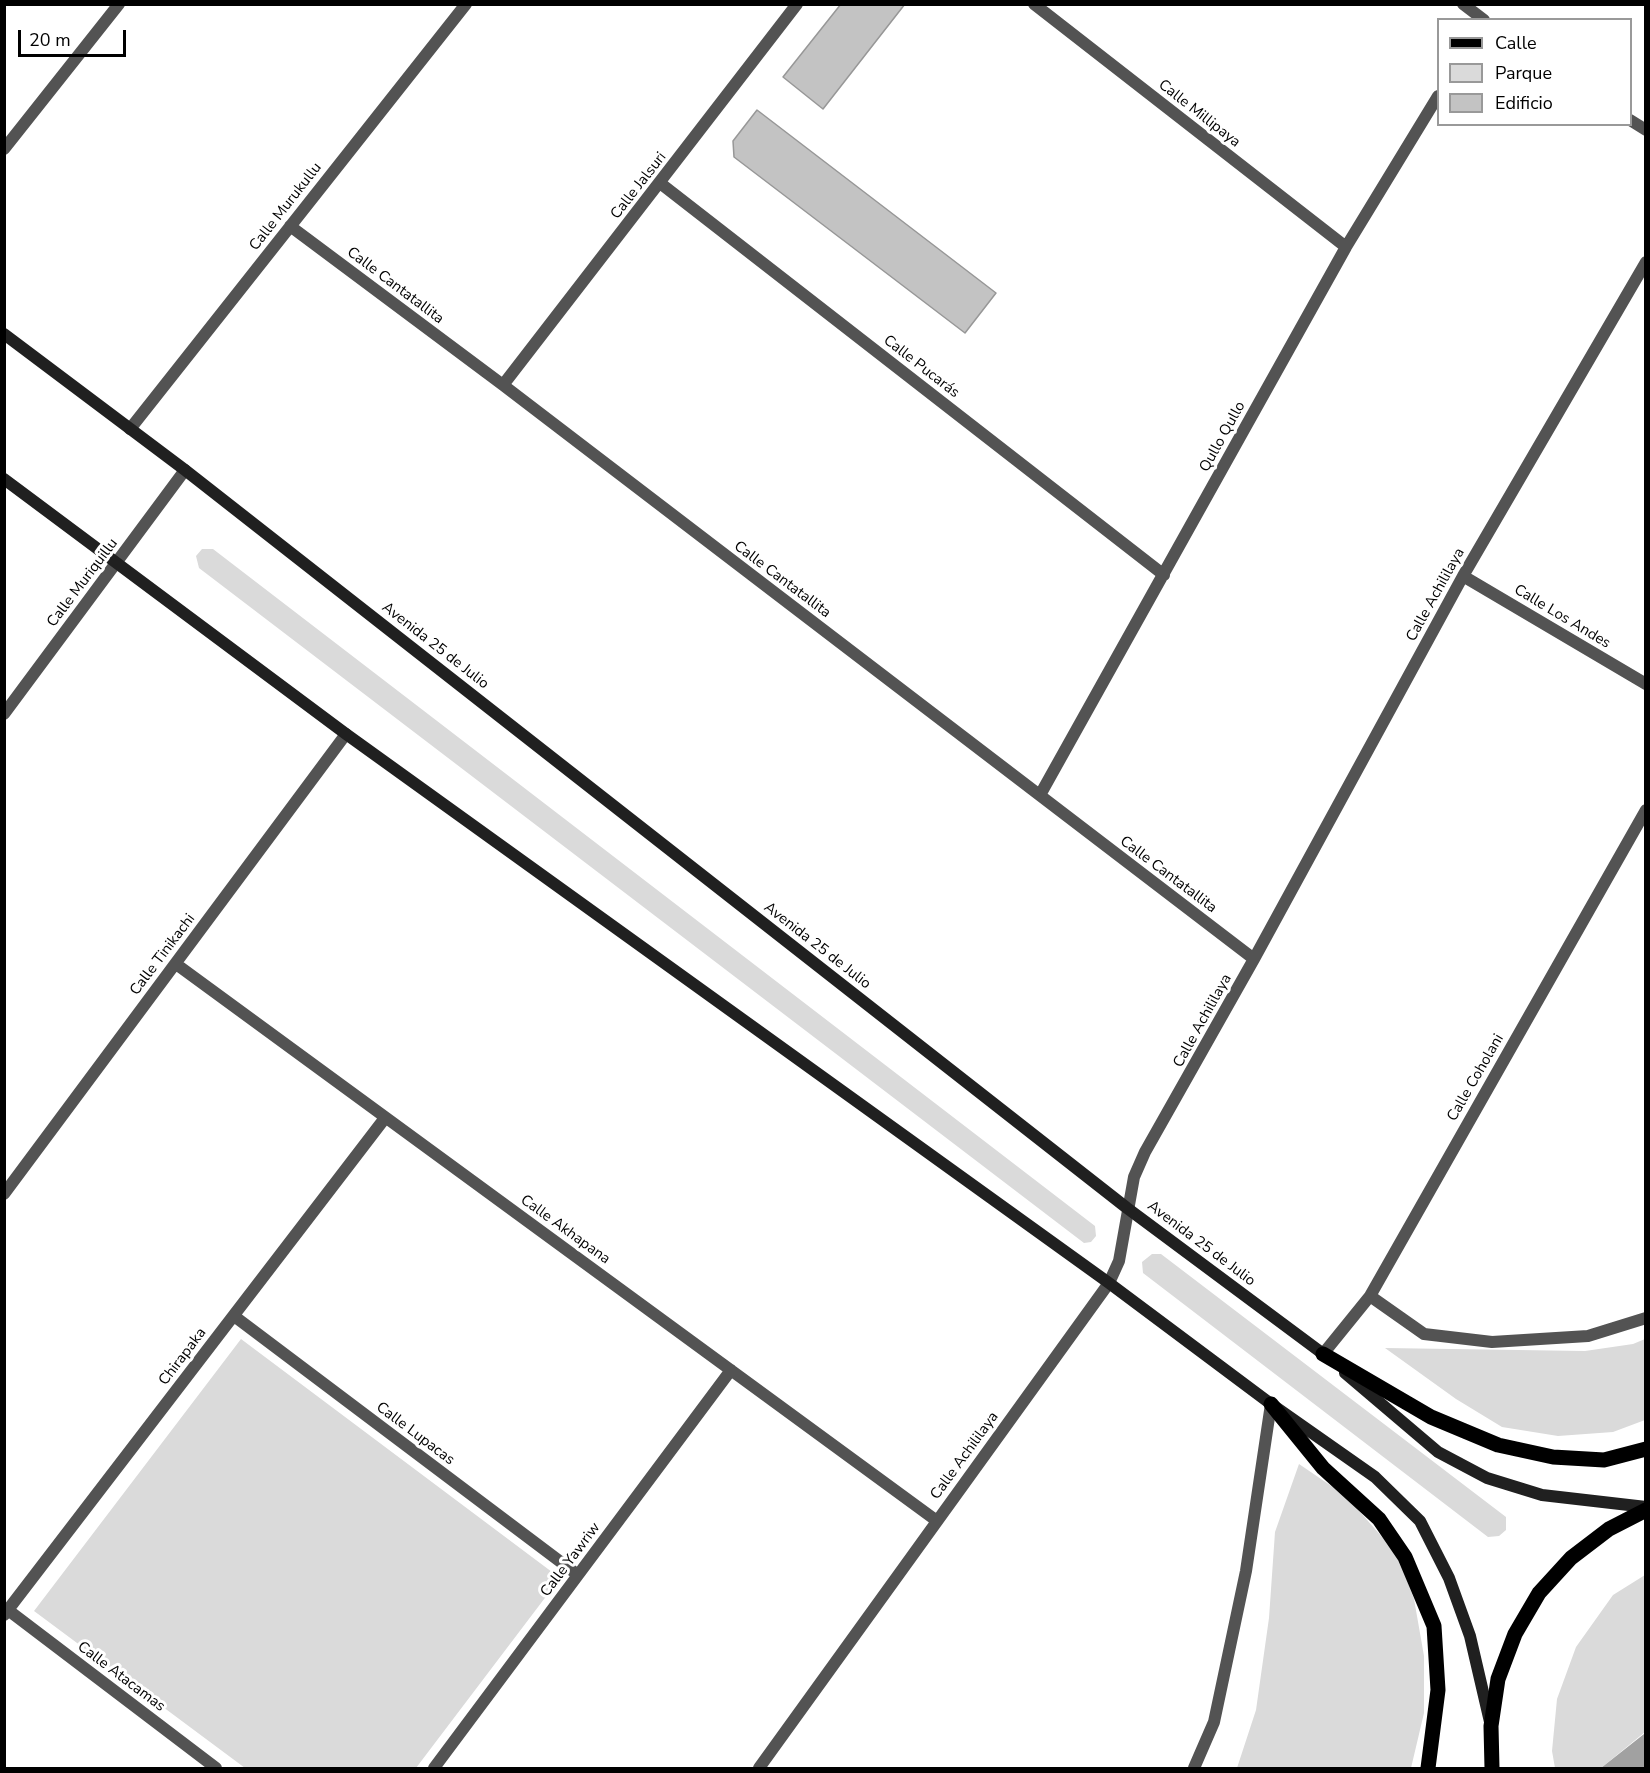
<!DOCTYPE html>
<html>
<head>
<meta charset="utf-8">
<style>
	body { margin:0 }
	#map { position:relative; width:1650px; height:1773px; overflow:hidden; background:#fff; font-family:"Nunito Sans",sans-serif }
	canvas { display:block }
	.frame { position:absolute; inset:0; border:6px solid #000; pointer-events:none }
	.legend { position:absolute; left:1437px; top:18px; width:195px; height:108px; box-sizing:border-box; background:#fff; border:2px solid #999; margin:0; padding:8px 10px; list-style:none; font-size:18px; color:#000 }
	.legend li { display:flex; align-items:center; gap:12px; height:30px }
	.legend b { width:30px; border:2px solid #999 }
	.scale { position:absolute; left:18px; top:30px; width:108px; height:27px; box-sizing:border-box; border:3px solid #000; border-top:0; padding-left:8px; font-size:18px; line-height:21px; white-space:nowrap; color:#000; -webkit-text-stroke:4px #fff; paint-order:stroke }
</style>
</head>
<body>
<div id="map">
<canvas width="1650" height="1773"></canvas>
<div class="frame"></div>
<ul class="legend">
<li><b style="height:8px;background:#000"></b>Calle</li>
<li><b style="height:16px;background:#dadada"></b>Parque</li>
<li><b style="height:16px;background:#c3c3c3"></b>Edificio</li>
</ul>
<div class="scale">20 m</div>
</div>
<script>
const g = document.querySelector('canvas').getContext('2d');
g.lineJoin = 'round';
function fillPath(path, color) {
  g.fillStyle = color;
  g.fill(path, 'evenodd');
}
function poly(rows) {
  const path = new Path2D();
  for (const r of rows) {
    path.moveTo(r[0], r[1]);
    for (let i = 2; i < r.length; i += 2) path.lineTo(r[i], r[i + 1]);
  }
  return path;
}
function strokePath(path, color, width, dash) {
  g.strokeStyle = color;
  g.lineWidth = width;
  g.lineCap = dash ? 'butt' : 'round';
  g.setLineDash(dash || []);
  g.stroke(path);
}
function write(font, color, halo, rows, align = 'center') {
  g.font = font + ' "Nunito Sans",sans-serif';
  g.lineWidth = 6;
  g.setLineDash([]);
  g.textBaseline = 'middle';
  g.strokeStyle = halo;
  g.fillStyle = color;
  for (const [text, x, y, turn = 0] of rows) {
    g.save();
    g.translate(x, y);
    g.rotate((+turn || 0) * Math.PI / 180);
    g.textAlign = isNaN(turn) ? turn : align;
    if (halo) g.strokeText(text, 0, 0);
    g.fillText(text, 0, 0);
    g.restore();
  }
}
fillPath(poly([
	[202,549,213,549,1095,1226,1096,1236,1091,1242,1084,1243,199,568,196,556],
	[1152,1254,1161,1254,1506,1517,1506,1530,1499,1536,1488,1537,1143,1273,1142,1262],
	[241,1339,560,1578,416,1768,245,1768,34,1611],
	[1645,1339,1645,1420,1613,1432,1558,1436,1502,1427,1456,1399,1385,1348,1585,1351,1633,1344],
	[1299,1464,1346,1496,1397,1554,1414,1599,1424,1656,1424,1713,1411,1768,1237,1768,1256,1710,1269,1618,1275,1532],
	[1645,1575,1645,1732,1601,1768,1555,1768,1552,1751,1557,1699,1576,1647,1613,1595]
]), '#dadada');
fillPath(poly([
	[1645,1732,1645,1768,1601,1768,1644,1734]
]), '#a1a1a1');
const building = poly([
	[841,4,905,4,823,109,783,77,841,4],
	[757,110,996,293,965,333,734,157,733,141,757,110]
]);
fillPath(building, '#c3c3c3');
strokePath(building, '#979797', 1.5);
strokePath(poly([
	[1034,4,1346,247],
	[1463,4,1484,20],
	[1630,120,1646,130],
	[4,149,119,4],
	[660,183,1164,575],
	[290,226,503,385,1254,959],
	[503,385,797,4],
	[130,429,466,4],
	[1463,576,1646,684],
	[4,714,185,470],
	[1040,795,1346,247,1438,96],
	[176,964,937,1521],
	[4,1194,346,734],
	[1370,1296,1424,1334,1492,1342,1588,1336,1646,1318],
	[234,1316,578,1575],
	[1323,1354,1370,1296,1646,810],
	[8,1610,216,1768],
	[4,1615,385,1118],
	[434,1768,731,1370],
	[759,1768,1109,1283,1119,1261,1134,1177,1145,1152,1254,959,1463,576,1646,262],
	[1194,1768,1214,1722,1246,1571,1271,1404]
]), '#535353', 12);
strokePath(poly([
	[4,334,185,470,1127,1208,1330,1359],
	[4,479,346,734,1109,1283,1271,1404,1375,1477,1420,1521,1449,1578,1470,1636,1490,1722],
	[1345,1373,1438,1452,1487,1478,1542,1495,1646,1507]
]), '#202020', 12);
strokePath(poly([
	[1323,1354,1431,1417,1498,1445,1553,1457,1604,1460,1646,1449],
	[1271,1404,1323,1468,1379,1519,1405,1557,1434,1626,1438,1690,1428,1768],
	[1492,1768,1491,1726,1498,1679,1515,1634,1539,1593,1571,1558,1609,1529,1646,1510]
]), '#000', 15);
write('15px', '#000', '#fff', [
	["Calle Millipaya",1199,114,38],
	["Calle Jalsuri",639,186,-52],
	["Calle Murukullu",286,207,-52],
	["Calle Cantatallita",395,286,37],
	["Calle Pucarás",921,367,38],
	["Qullo Qullo",1223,437,-61],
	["Calle Cantatallita",782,580,37],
	["Calle Muriquillu",83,583,-53],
	["Calle Achililaya",1436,595,-61],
	["Calle Los Andes",1562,617,31],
	["Avenida 25 de Julio",435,646,38],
	["Calle Cantatallita",1168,875,37],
	["Avenida 25 de Julio",817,946,38],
	["Calle Tinikachi",163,955,-53],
	["Calle Achililaya",1203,1021,-61],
	["Calle Coholani",1476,1078,-60],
	["Calle Akhapana",565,1230,36],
	["Avenida 25 de Julio",1201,1244,37],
	["Chirapaka",183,1357,-53],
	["Calle Lupacas",415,1434,37],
	["Calle Achililaya",965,1456,-54],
	["Calle Yawriw",571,1560,-53],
	["Calle Atacamas",121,1677,37]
]);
</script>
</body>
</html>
